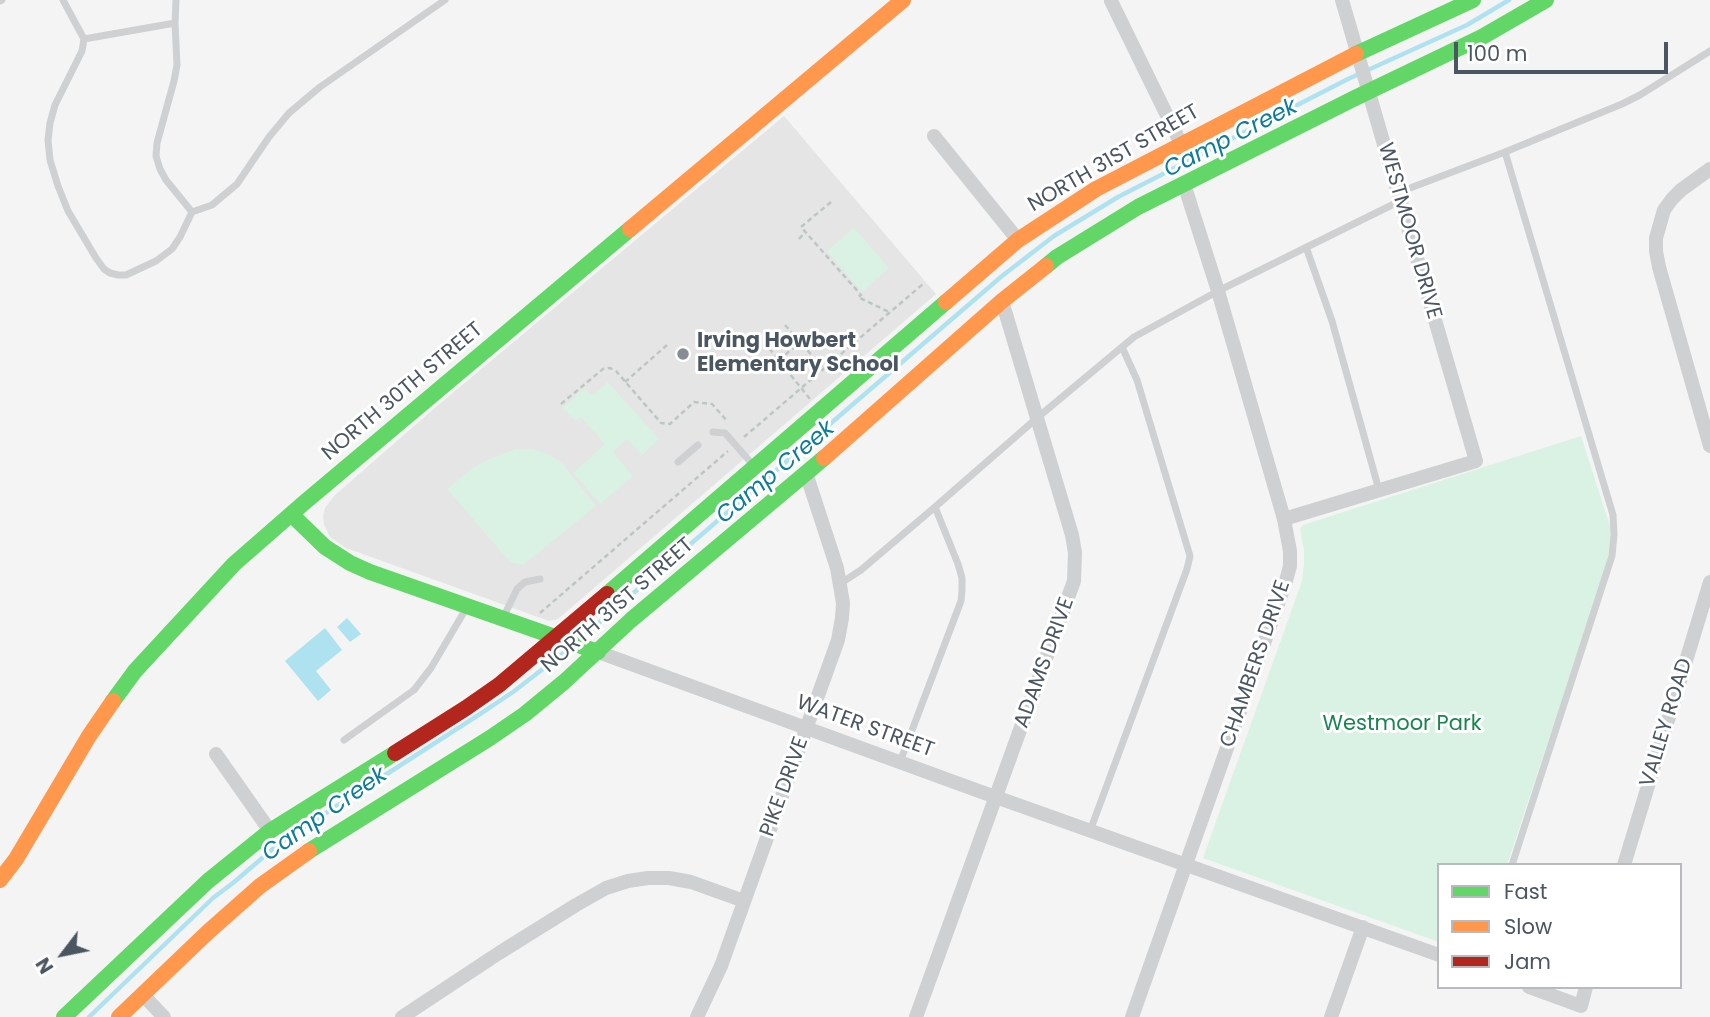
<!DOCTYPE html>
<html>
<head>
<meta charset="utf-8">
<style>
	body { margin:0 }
	#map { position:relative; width:1710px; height:1017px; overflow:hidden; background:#f4f4f4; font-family:Poppins,sans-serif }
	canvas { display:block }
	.legend { position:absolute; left:1437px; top:863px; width:245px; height:126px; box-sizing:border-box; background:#fff; border:2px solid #b7bbc0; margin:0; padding:9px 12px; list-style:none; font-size:21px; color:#4a5661 }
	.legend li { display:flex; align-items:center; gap:14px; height:35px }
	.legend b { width:35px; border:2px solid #b7bbc0 }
	.north { position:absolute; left:28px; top:919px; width:70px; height:70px; -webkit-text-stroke:5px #fff; paint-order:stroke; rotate:238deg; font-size:19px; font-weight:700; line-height:28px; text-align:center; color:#4a5661 }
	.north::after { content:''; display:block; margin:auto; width:24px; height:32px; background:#4a5661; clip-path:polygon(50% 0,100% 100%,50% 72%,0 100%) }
	.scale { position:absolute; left:1454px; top:42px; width:214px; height:32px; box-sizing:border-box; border:4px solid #4a5661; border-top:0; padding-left:9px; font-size:21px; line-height:24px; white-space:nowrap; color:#4a5661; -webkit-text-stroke:5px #fff; paint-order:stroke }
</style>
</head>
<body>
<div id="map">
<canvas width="1710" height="1017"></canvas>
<ul class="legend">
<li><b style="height:9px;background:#63d668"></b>Fast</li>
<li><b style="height:9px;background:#ff974d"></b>Slow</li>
<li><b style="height:9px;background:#b3261e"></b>Jam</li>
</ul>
<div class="north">N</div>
<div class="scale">100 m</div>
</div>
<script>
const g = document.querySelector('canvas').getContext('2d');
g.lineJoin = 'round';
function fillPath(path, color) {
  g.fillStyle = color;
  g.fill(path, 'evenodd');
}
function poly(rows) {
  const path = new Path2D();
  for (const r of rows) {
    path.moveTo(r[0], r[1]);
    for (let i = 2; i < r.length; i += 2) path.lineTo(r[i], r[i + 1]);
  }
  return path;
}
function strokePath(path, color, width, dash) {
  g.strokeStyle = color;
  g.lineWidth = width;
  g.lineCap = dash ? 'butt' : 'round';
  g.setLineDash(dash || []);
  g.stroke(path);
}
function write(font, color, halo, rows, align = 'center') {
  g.font = font + ' Poppins,sans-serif';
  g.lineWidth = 6;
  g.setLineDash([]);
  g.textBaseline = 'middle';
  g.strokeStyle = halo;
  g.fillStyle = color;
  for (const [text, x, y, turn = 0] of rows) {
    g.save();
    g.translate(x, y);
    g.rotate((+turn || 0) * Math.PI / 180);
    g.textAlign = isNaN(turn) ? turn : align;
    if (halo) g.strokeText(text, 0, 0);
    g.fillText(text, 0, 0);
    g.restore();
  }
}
fillPath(poly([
	[784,116,936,294,558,619,549,621,346,548,330,537,324,525,323,516,325,508,334,496,437,406]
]), '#e6e5e6');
fillPath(poly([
	[854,228,889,268,862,292,827,251],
	[608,382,659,439,642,455,627,439,613,452,633,476,600,504,573,473,605,444,581,417,575,421,563,408,584,388,592,396],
	[1581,436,1610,526,1610,545,1607,564,1507,865,1439,865,1439,942,1203,858,1302,581,1304,564,1304,551,1300,529,1303,525],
	[516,449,532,449,548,454,562,463,596,506,523,565,510,562,447,489,470,470,485,461]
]), '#d9f2e3');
fillPath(poly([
	[347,618,361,634,350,642,337,627],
	[325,628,342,650,316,671,331,690,318,701,285,661]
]), '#aee2f0');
strokePath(poly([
	[579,640,1002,276,1054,236,1118,197,1348,79,1467,25,1509,0],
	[89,1017,213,898,233,883,281,842,480,714,513,692,570,648]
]), '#aee2f0', 4.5);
strokePath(poly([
	[831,202,801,227,861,295,858,297,889,312],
	[799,239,805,232],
	[785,325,824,369],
	[764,342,810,399],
	[779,360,800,342],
	[625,382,667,345],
	[561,404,603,369,610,368,616,371,661,423,670,424,694,402,712,404,728,422],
	[744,437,923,284],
	[540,613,728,451]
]), '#bcc7c4', 2.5, [5, 3.5]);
strokePath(poly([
	[63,0,84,39,82,51,55,105,50,123,48,140,50,160,58,186,68,211,96,258,104,269,110,273,118,275,126,275,156,261,172,249,180,237,192,212],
	[176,0,175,23,177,65,174,81,157,143,156,156,160,169,166,180,192,212,212,205,237,184,269,137,289,113,320,87,445,0],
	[0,1,2,0],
	[84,39,175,23],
	[1505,152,1613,515,1614,535,1612,556,1512,865],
	[1397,193,1505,152,1622,104,1640,95,1710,51],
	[1306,247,1332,321,1379,490],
	[713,432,725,433,754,466],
	[678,462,698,445],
	[841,583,861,570,935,507,1037,418,1134,337,1218,291,1400,201],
	[504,616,517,589,525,582,540,579],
	[344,740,414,690,431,668,467,607],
	[900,762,961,601,962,591,962,578,958,564,935,507],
	[1090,831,1187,569,1190,556,1137,380,1122,347]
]), '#ced0d2', 7);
strokePath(poly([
	[1111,1,1181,144],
	[934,136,1018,240],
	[1710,169,1681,190,1672,199,1664,210,1656,238,1656,251,1659,267,1710,446],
	[1284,519,1476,461,1342,0],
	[598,652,976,790,1439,955],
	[216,754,270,831],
	[1624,865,1710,582],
	[1529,987,1581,1006,1586,987],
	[143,995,164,1017],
	[402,1017,499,953,576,905,606,888,628,881,648,878,669,878,691,882,744,901],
	[697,1017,721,966,838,640,842,618,843,603,837,568,806,473],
	[916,1017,1074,581,1075,553,1072,535,1002,301],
	[1132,1017,1286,581,1290,566,1290,551,1284,519,1218,291,1184,184],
	[1331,1017,1363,927]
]), '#ced0d2', 14);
strokePath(poly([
	[1356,54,1473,0],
	[1046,266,1057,257,1138,207,1355,98,1482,37,1546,0],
	[291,514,325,547,350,563,370,572,598,652],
	[607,594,946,302],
	[113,701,135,671,234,564,305,502,630,229],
	[309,851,490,738,525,714,564,682,631,620,824,458],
	[64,1017,208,881,270,831,395,753]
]), '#63d668', 16);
strokePath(poly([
	[630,229,903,0],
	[946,302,1018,240,1096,189,1356,54],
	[824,458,1002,301,1046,266],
	[0,880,16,859,89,736,113,701],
	[119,1017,208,932,260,886,309,851]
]), '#ff974d', 16);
strokePath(poly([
	[395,753,466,708,499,685,607,594]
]), '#b3261e', 16);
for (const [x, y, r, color] of [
	[683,354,7,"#868d94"]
]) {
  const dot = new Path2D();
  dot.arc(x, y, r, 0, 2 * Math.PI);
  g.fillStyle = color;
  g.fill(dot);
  strokePath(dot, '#fff', 2.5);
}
write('21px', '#4a5661', '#fff', [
	["NORTH 31ST STREET",1114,159,-30],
	["WESTMOOR DRIVE",1409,231,74],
	["NORTH 30TH STREET",403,392,-40],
	["NORTH 31ST STREET",618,606,-41],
	["ADAMS DRIVE",1045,663,-70],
	["CHAMBERS DRIVE",1256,664,-71],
	["VALLEY ROAD",1667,723,-73],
	["WATER STREET",865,727,20],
	["PIKE DRIVE",785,787,-70]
]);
write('bold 21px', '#4a5661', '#fff', [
	["Irving Howbert",697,342],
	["Elementary School",697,366]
], 'left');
write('21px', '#17864f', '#fff', [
	["Westmoor Park",1402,725]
]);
write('italic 23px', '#0c7c9b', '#fff', [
	["Camp Creek",1231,139,-27],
	["Camp Creek",776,473,-40],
	["Camp Creek",325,815,-35]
]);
</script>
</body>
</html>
